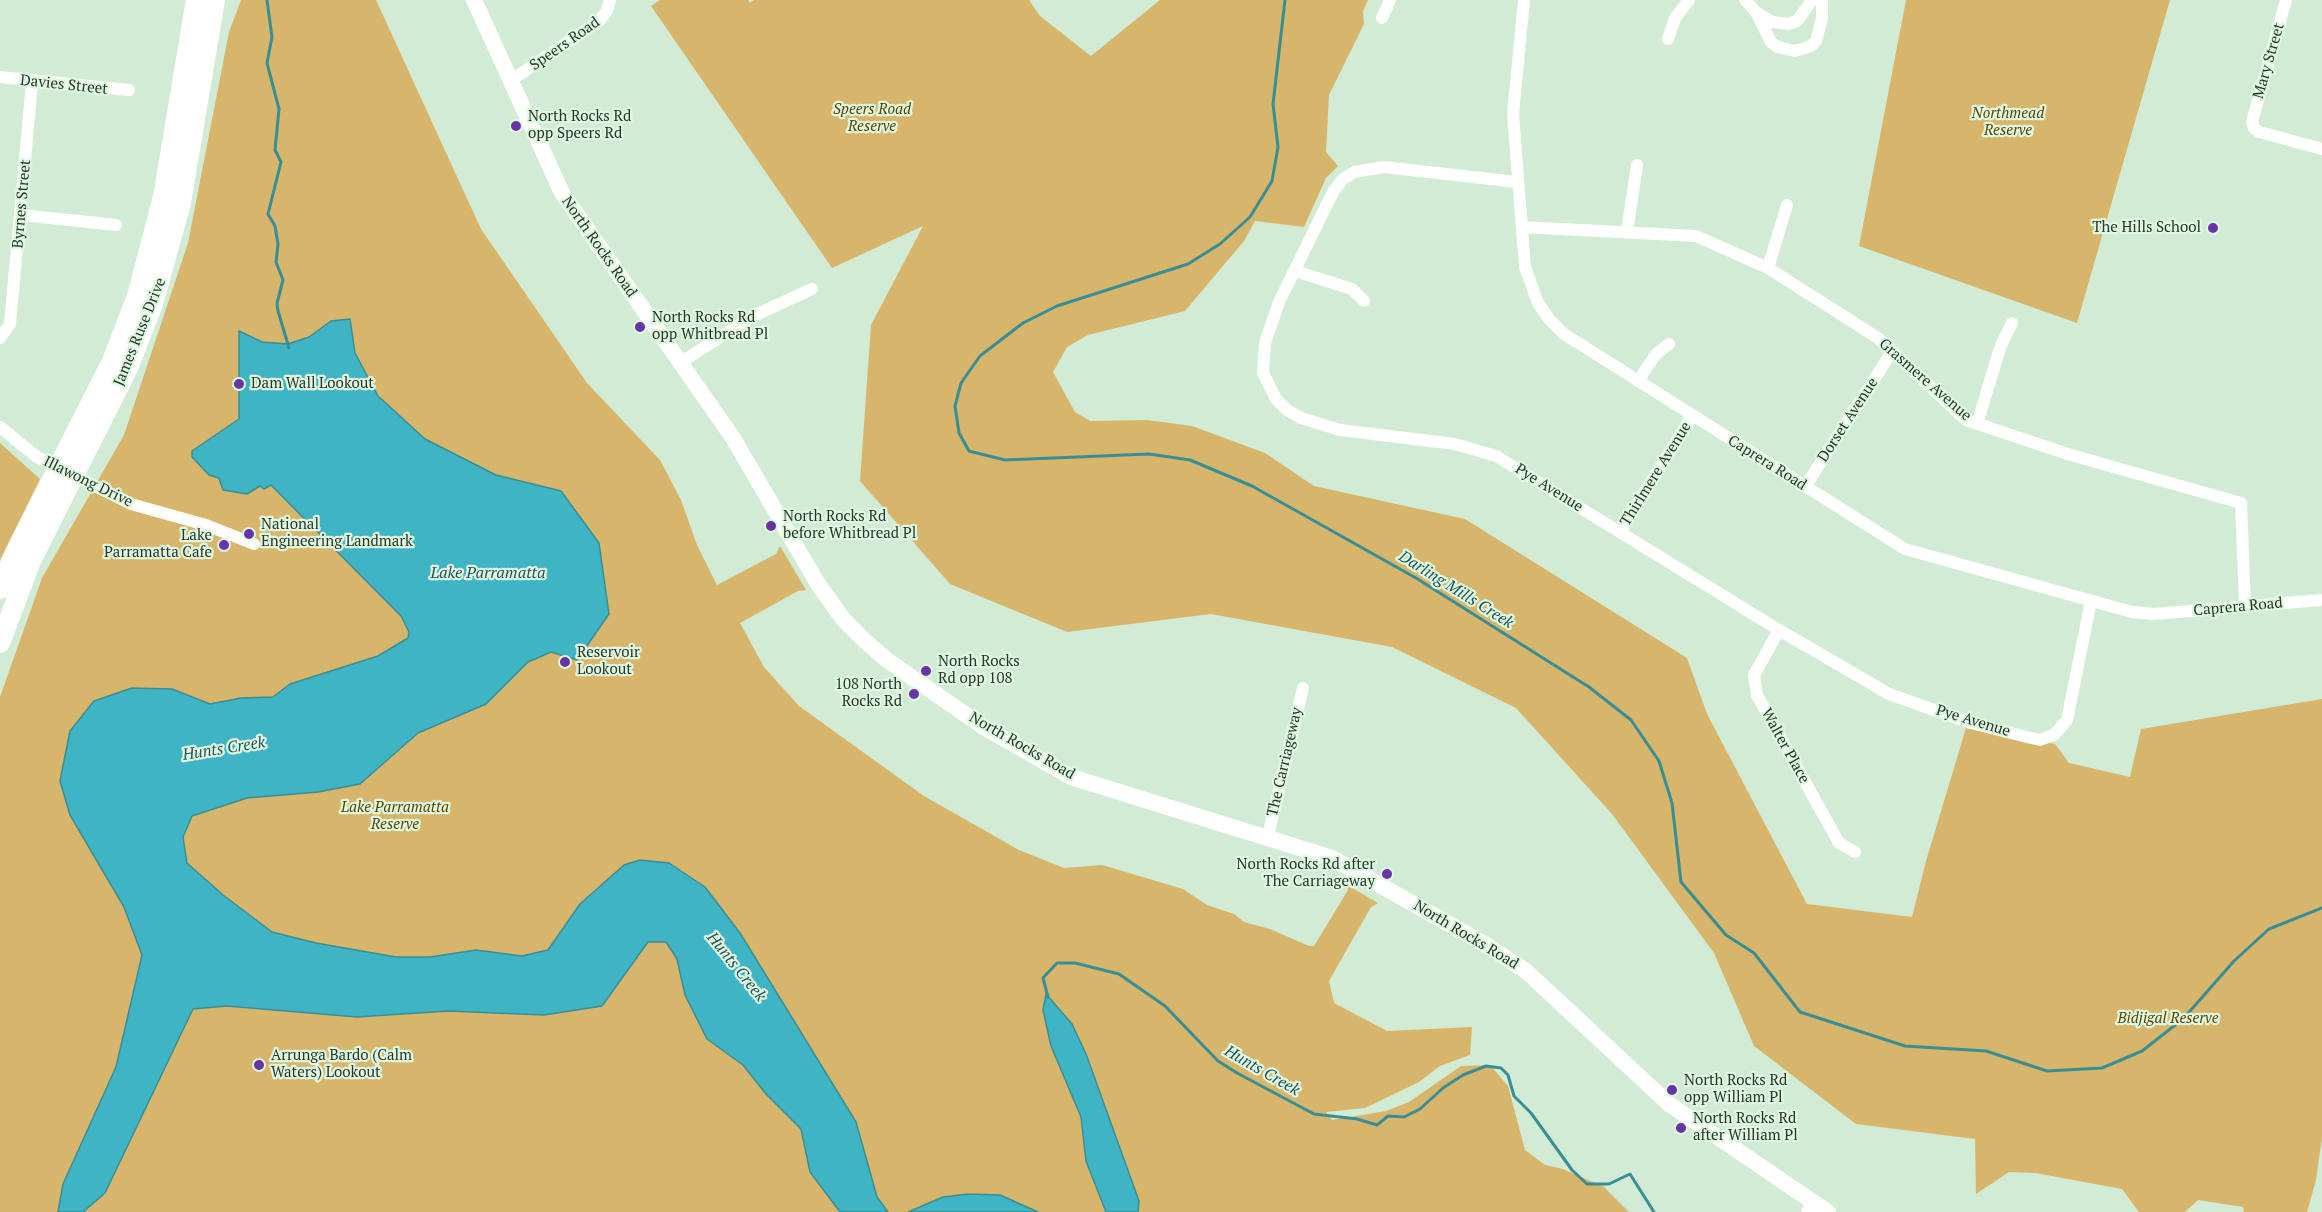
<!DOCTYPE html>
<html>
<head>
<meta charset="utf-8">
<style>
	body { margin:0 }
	canvas { display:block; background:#d2ebd4 }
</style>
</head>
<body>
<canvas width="2322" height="1212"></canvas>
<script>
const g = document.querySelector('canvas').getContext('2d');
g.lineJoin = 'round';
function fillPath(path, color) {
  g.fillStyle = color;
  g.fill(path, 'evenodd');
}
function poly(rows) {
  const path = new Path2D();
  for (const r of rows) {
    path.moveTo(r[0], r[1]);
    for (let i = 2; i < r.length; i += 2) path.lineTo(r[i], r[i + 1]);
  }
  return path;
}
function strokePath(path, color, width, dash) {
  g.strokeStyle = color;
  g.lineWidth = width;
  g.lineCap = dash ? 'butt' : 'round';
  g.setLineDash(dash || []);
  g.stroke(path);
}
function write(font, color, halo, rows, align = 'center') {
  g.font = font + ' "PT Serif",serif';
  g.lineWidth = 4.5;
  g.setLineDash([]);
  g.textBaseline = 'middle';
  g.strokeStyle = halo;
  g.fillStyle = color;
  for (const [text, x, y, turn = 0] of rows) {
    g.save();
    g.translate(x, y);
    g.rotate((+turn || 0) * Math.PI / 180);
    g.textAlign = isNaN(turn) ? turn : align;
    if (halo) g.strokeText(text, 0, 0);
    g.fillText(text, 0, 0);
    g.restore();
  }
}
fillPath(poly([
	[241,0,376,0,481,229,587,383,660,460,681,500,697,545,717,585,776,554,780,546,806,590,798,591,740,623,764,667,799,706,924,796,1019,850,1064,868,1102,865,1183,889,1207,905,1234,914,1244,922,1270,929,1309,946,1314,946,1348,890,1347,885,1378,903,1371,907,1329,981,1334,1003,1387,1031,1472,1027,1470,1055,1440,1066,1419,1082,1365,1108,1326,1112,1332,1120,1386,1111,1409,1102,1461,1066,1490,1065,1508,1086,1525,1150,1545,1165,1563,1169,1604,1187,1629,1212,0,1212,0,697,42,578,124,435,188,243,229,32],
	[660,0,748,0,750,3,754,0,1029,0,1040,16,1091,56,1160,0,1368,0,1363,11,1364,24,1329,95,1326,152,1338,166,1326,178,1304,227,1255,221,1244,241,1185,311,1088,335,1067,347,1053,372,1075,412,1090,421,1147,420,1192,426,1265,453,1314,486,1465,519,1687,658,1707,714,1807,904,1912,917,1926,861,1966,728,2055,744,2069,763,2130,777,2141,729,2322,699,2322,1137,2316,1180,2307,1212,2244,1212,2243,1207,2198,1200,2185,1212,2139,1212,2122,1189,2035,1173,2009,1172,1976,1194,1975,1139,1856,1124,1754,1046,1714,953,1612,814,1516,708,1392,647,1211,614,1067,632,950,584,860,481,871,325,923,226,832,268,651,6],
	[1906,0,2170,0,2077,323,1859,246],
	[0,443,40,479,0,560]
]), '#d7b56b');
const water = poly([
	[350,319,355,353,378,396,425,439,496,475,561,491,599,543,609,614,577,660,551,652,528,662,486,704,418,733,360,784,318,792,247,798,192,816,183,837,187,863,223,895,272,932,316,943,396,957,430,957,476,950,522,956,548,950,580,904,624,865,640,860,669,863,705,887,740,933,856,1122,877,1197,888,1212,840,1212,810,1172,801,1129,766,1094,743,1065,707,1039,685,995,677,959,666,942,648,942,602,1006,544,1015,448,1011,357,1017,227,1006,193,1009,105,1193,83,1212,58,1212,63,1184,116,1067,142,955,124,907,70,815,60,781,70,731,94,701,132,688,172,689,210,704,241,698,273,697,290,684,378,656,408,638,409,632,401,616,271,485,264,489,260,486,247,494,223,490,219,478,209,475,192,457,192,451,239,419,239,331,262,342,288,344,309,337,331,321,350,319],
	[1046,994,1072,1024,1086,1054,1139,1201,1138,1212,1106,1212,1086,1161,1081,1117,1051,1046,1043,1010,1046,994],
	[968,1194,1000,1195,1038,1212,908,1212,943,1197,968,1194]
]);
fillPath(water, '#3fb4c4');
strokePath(water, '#398e96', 1.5);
strokePath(poly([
	[267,0,272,37,267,63,279,109,275,150,281,162,268,214,275,226,278,244,276,262,283,280,277,303,278,311,289,348],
	[1285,0,1273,104,1278,147,1272,181,1250,217,1220,244,1188,264,1057,306,1023,323,980,356,961,383,955,406,959,433,969,451,1005,460,1149,454,1190,460,1252,486,1416,578,1589,687,1631,720,1659,761,1672,803,1681,882,1726,935,1754,953,1800,1012,1905,1046,1986,1051,2047,1071,2102,1068,2142,1051,2183,1019,2234,961,2269,929,2322,908],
	[1048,997,1043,978,1057,963,1075,963,1119,974,1165,1006,1218,1061,1237,1073,1314,1114,1357,1119,1377,1125,1388,1116,1404,1117,1420,1109,1443,1088,1463,1075,1486,1066,1501,1068,1508,1075,1514,1096,1531,1113,1572,1170,1587,1184,1609,1184,1630,1174,1654,1212]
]), '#398e96', 3);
strokePath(poly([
	[1524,0,1513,114,1525,267,1538,303,1549,319,1564,334,1905,549,2132,612,2154,614,2322,600],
	[1745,0,1756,12,1771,42,1778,47,1795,51,1811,46,1816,41,1822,18,1822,0],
	[2286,0,2252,122,2254,128,2259,132,2322,149],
	[1757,13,1772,22,1788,24,1797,21,1812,0],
	[1382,18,1390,0],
	[1668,39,1675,18,1689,0],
	[0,77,129,90],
	[510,81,599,21,607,11,610,0],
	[1517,182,1384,167,1354,172,1343,179,1333,192,1279,302,1265,343,1263,373,1276,399,1287,410,1301,418,1340,430,1455,444,1496,456,1779,630,1889,694,1971,723,2023,736,2040,740,2055,734,2067,720,2091,601],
	[22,215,116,225],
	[1522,227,1696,236,1768,268,1878,338,1966,420,2071,455,2241,503,2245,606],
	[1627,232,1637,165],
	[1768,268,1787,205],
	[1295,271,1352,289,1364,301],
	[0,338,10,324,32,83],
	[680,363,751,317,812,289],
	[1638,381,1656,354,1669,344],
	[1977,424,2001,345,2012,323],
	[0,427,37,457,131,504,206,525,254,544],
	[1805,487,1891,353],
	[1620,532,1692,416],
	[1779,630,1754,675,1757,695,1839,843,1855,852],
	[1268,836,1303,688],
	[1807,1212,1813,1202]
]), '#fff', 12);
strokePath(poly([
	[474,0,562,193,733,438,818,584,843,619,864,640,887,660,982,726,1071,777,1332,858,1486,945,1526,971,1669,1104,1828,1212]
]), '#fff', 16);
strokePath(poly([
	[0,589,15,553,112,361,137,296,163,197,196,0],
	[0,643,31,561,129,366,153,304,181,203,215,0]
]), '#fff', 20);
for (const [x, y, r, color] of [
	[516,126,6,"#6832a9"],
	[2213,228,6,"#6832a9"],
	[640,327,6,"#6832a9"],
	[239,384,6,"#6832a9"],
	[771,526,6,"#6832a9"],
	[249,534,6,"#6832a9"],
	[224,545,6,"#6832a9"],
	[565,662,6,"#6832a9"],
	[926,671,6,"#6832a9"],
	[914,694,6,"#6832a9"],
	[1387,874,6,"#6832a9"],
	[259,1065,6,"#6832a9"],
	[1672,1090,6,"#6832a9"],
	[1681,1128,6,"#6832a9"]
]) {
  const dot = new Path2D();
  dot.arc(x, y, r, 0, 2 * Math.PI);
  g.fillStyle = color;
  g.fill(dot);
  strokePath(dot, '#dff9e1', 2);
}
write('15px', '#2b352c', '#dff9e1', [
	["Speers Road",565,44,-35],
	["Mary Street",2269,61,-74],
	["Davies Street",64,85,6],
	["Byrnes Street",22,204,-85],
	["North Rocks Road",599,247,55],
	["James Ruse Drive",140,332,-68],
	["Grasmere Avenue",1925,380,41],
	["Dorset Avenue",1848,420,-57],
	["Caprera Road",1767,463,32],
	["Thirlmere Avenue",1656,474,-58],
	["Illawong Drive",88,482,26],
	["Pye Avenue",1549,488,32],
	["Caprera Road",2238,607,-5],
	["Pye Avenue",1973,721,17],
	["North Rocks Road",1022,746,30],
	["Walter Place",1785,746,61],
	["The Carriageway",1285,762,-77],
	["North Rocks Road",1466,935,31]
]);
write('italic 15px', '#5c4403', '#dff9e1', [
	["Speers Road",872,110],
	["Reserve",872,127],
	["Northmead",2008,114],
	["Reserve",2008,131],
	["Lake Parramatta",395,808],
	["Reserve",395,825],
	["Bidjigal Reserve",2168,1019]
]);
write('15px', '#2b352c', '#dff9e1', [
	["North Rocks Rd",528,117],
	["opp Speers Rd",528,134],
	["The Hills School",2201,228,"right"],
	["North Rocks Rd",652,318],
	["opp Whitbread Pl",652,335],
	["Dam Wall Lookout",251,384],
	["North Rocks Rd",783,517],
	["before Whitbread Pl",783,534],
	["National",261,525],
	["Engineering Landmark",261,542],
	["Lake",212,536,"right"],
	["Parramatta Cafe",212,553,"right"],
	["Reservoir",577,653],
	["Lookout",577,670],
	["North Rocks",938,662],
	["Rd opp 108",938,679],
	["108 North",902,685,"right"],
	["Rocks Rd",902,702,"right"],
	["North Rocks Rd after",1375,865,"right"],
	["The Carriageway",1375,882,"right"],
	["Arrunga Bardo (Calm",271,1056],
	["Waters) Lookout",271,1073],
	["North Rocks Rd",1684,1081],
	["opp William Pl",1684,1098],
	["North Rocks Rd",1693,1119],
	["after William Pl",1693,1136]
], 'left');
write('italic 16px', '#23545b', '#dff9e1', [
	["Lake Parramatta",488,573],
	["Darling Mills Creek",1456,590,32],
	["Hunts Creek",224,749,-9],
	["Hunts Creek",736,967,51],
	["Hunts Creek",1262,1071,30]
]);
</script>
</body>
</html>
